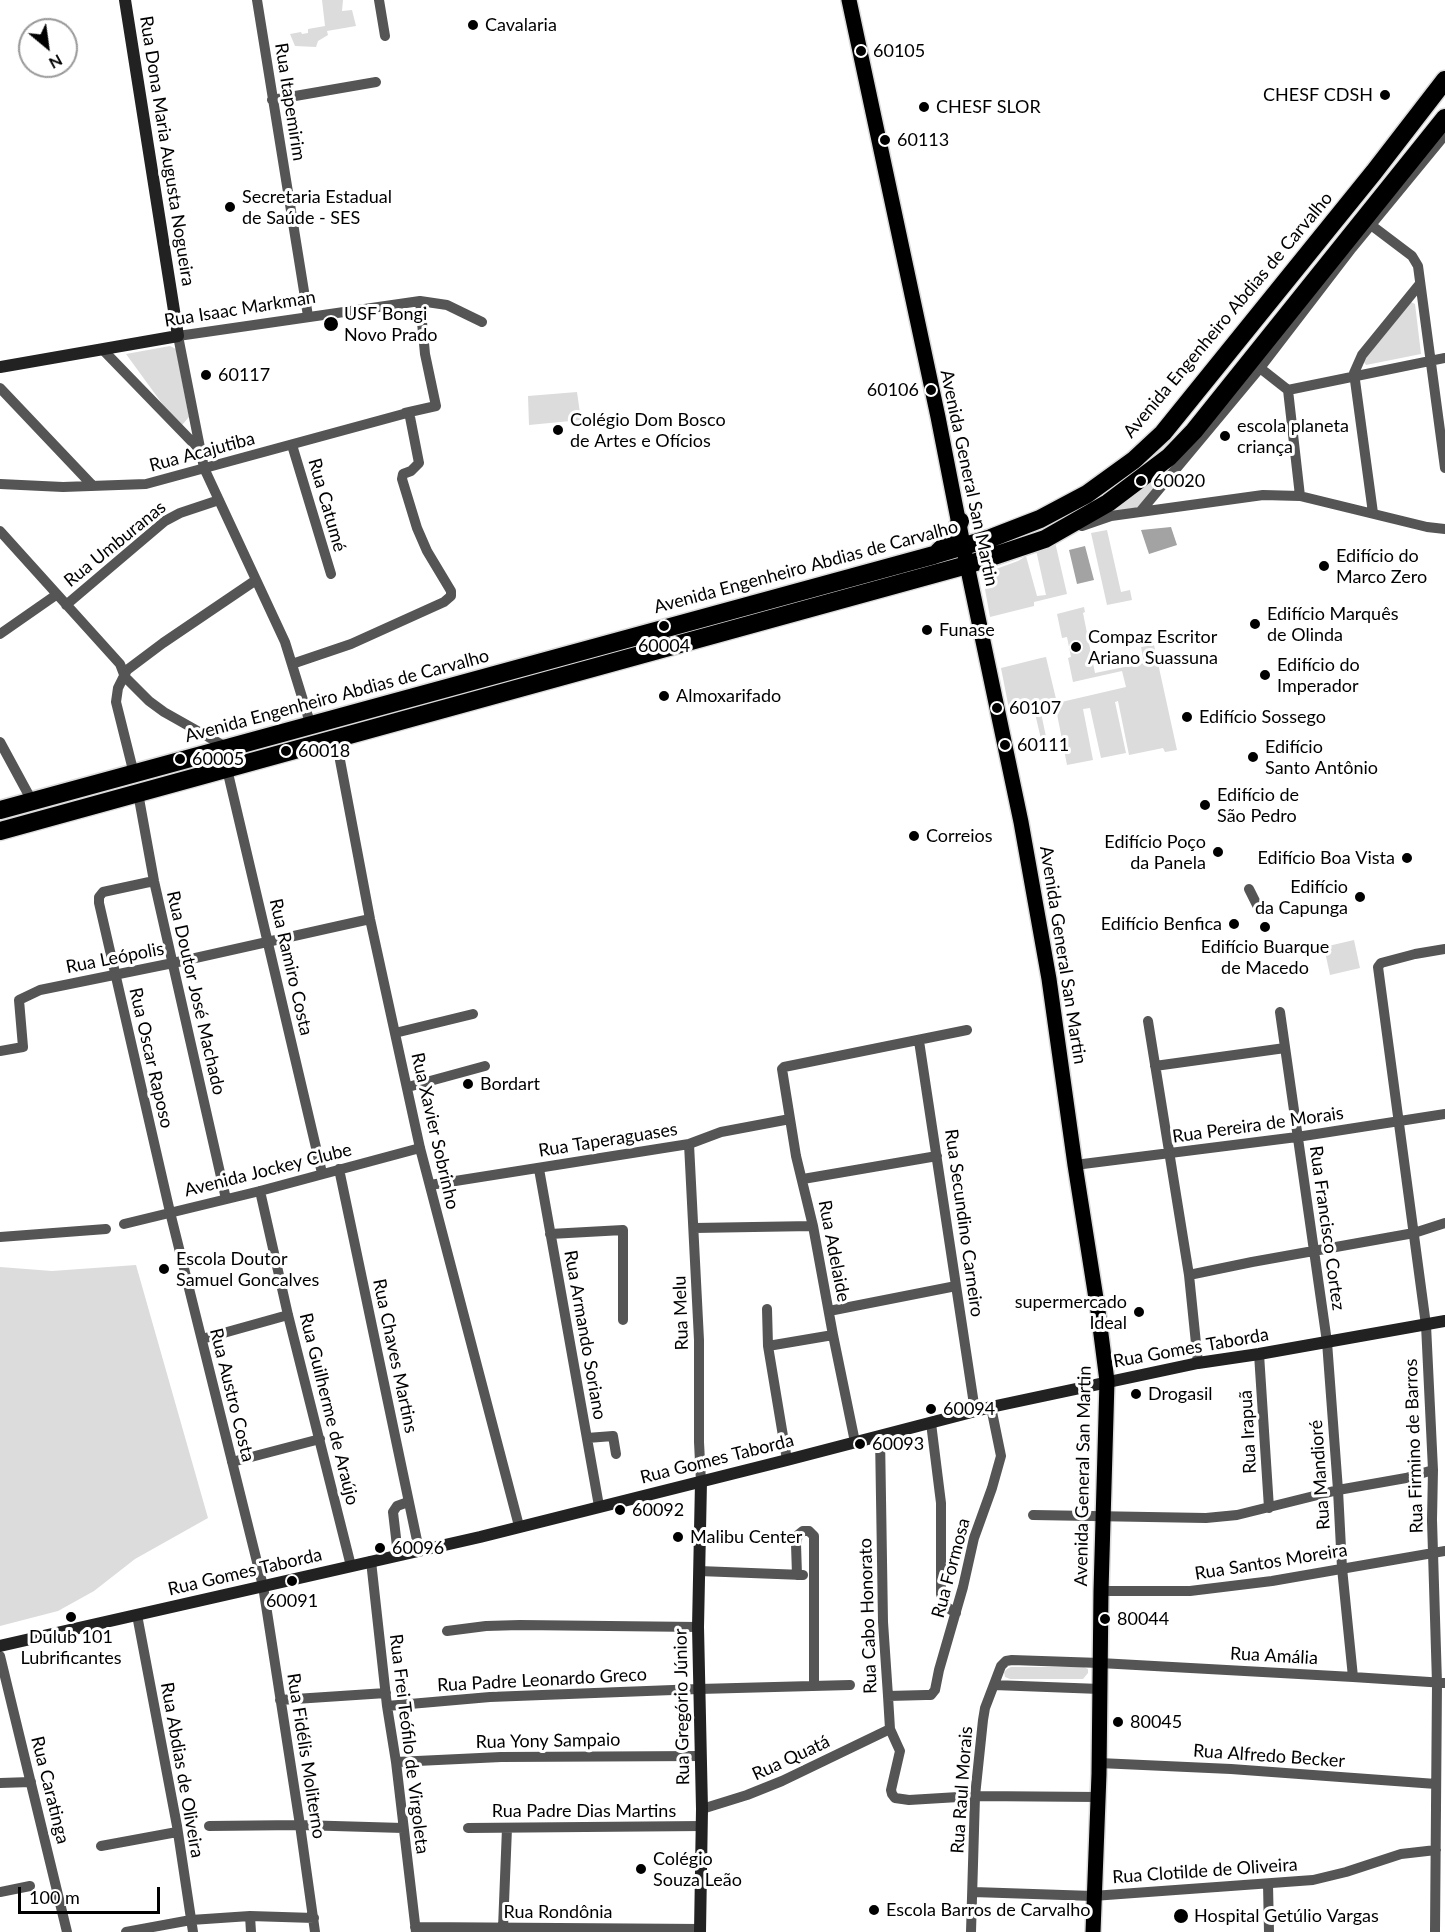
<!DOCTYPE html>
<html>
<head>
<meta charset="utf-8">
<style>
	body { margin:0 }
	#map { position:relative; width:1445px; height:1932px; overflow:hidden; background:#fff; font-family:Lato,sans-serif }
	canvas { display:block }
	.north { position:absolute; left:18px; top:18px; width:60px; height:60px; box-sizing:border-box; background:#fff; border:2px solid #999; border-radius:50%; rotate:151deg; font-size:16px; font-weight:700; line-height:24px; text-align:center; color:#000 }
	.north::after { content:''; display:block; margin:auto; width:21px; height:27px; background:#000; clip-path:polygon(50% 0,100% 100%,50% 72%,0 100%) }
	.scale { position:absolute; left:18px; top:1887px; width:142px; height:27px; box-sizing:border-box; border:3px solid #000; border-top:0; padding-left:8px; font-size:18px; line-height:21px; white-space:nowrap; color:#000; -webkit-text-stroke:4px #fff; paint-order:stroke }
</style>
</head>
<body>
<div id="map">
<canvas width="1445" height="1932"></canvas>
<div class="north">N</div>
<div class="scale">100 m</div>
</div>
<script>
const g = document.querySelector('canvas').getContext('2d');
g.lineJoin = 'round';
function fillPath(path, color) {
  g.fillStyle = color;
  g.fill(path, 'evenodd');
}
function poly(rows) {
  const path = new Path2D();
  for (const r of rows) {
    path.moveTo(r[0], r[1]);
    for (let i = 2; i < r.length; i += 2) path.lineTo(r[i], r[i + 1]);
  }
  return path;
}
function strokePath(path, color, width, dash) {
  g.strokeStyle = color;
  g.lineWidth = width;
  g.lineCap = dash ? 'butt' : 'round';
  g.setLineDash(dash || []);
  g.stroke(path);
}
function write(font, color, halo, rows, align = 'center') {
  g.font = font + ' Lato,sans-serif';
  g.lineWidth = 6;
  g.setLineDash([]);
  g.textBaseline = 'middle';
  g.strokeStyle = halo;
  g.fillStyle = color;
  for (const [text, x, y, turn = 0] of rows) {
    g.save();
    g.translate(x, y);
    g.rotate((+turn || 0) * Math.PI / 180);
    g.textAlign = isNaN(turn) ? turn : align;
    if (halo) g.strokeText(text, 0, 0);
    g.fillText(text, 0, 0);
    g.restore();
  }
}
fillPath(poly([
	[322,0,343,0,342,11,352,10,356,26,327,31,328,35,318,41,316,47,295,46,290,34,301,32,302,34,308,33,308,29,325,26],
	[1411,302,1415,304,1421,354,1366,365,1363,361],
	[170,346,176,349,189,417,182,425,177,424,126,354],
	[577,392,581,420,529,425,528,396],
	[1185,444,1140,509,1105,514],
	[1107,530,1121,592,1130,590,1132,600,1107,605,1091,533],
	[1055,542,1067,594,1034,602,1034,606,990,617,983,578,985,573,1018,561,1026,556,1037,596,1046,595,1036,550],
	[1084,607,1085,612,1083,613,1095,673,1144,663,1141,647,1154,645,1177,750,1165,752,1163,748,1129,755,1118,701,1115,702,1126,753,1101,758,1090,708,1083,709,1093,760,1067,765,1057,714,1053,715,1051,705,1040,708,1049,751,1044,752,1034,709,1010,714,1001,668,1041,658,1046,657,1057,703,1126,687,1122,671,1073,682,1068,658,1071,657,1067,637,1062,638,1057,614],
	[1354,940,1360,968,1330,975,1324,947],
	[136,1265,208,1518,135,1559,94,1591,58,1611,0,1626,0,1267,52,1271],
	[1011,1667,1084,1667,1088,1669,1088,1673,1083,1679,1010,1679,1005,1677,1004,1672,1007,1669]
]), '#dcdcdc');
fillPath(poly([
	[1171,527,1177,545,1149,554,1141,530],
	[1085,546,1094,580,1077,584,1069,550]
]), '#a3a3a3');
const primary = poly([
	[849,0,938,417,967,565,1021,822,1049,979,1075,1165,1098,1311,1107,1381,1101,1591,1099,1774,1093,1932]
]);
const highway = poly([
	[938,552,954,536,960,521],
	[0,810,934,555,991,538,1040,519,1087,494,1134,460,1163,433,1374,172,1445,80],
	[0,831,967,565,1045,539,1108,503,1169,457,1194,431,1445,118]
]);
strokePath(primary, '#dbdbdb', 18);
strokePath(highway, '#dbdbdb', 21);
strokePath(poly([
	[257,0,308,316],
	[379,0,385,36],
	[272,100,376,82],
	[1371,225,1412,256,1418,266,1445,468],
	[103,350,199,449],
	[1260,368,1288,390,1300,496],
	[0,388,93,486],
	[1288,390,1445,358],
	[405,413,436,406,425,354,420,301],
	[292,445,331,574],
	[0,484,63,487,146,484,407,413,410,417,419,463,411,471,403,474,402,479,417,528,427,551,451,591,451,596,444,602,351,644,292,664],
	[1140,512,1260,368,1352,248,1445,135],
	[1373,513,1354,373,1362,355,1419,285],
	[1082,526,1111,516,1263,495,1300,496,1427,527,1445,529],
	[0,531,120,664,125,677,149,701,164,712,226,747],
	[66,605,165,521,180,513,219,500],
	[0,634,56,595],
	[311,726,285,642,204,468,178,336,420,301,447,305,482,322],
	[336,739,370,919,420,1148,519,1526],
	[0,742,32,801],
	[227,769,322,1173],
	[134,774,116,702,118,688,127,670,163,643,256,580],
	[138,793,154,881,226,1199],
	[154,881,103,892,99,897,99,903,170,1212,263,1586,300,1825,315,1932],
	[1249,889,1258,907],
	[1280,1012,1327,1342,1338,1490,1342,1568,1353,1677],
	[1148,1021,1189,1275,1198,1363],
	[395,1033,473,1014],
	[919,1041,975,1411],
	[0,1051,23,1047,19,1000,40,990,173,963,370,919],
	[1155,1066,1285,1048],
	[408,1087,485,1066],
	[689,1144,699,1340,699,1442,701,1482],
	[1075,1165,1297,1137,1445,1114],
	[339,1169,419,1550],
	[539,1169,599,1506],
	[803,1179,937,1156],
	[430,1185,689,1144,721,1132,790,1119],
	[260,1191,288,1315,351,1566],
	[124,1224,260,1191,420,1148],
	[694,1228,813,1226],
	[550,1234,623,1230,623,1320],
	[0,1237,106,1229],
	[1189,1275,1252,1262,1414,1233,1445,1223],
	[767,1309,768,1346,787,1460],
	[829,1311,956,1286],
	[202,1339,288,1315],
	[768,1346,833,1335],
	[1259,1354,1269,1508],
	[931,1423,941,1503,941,1594,945,1606,956,1613],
	[880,1436,883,1622,888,1696,890,1729,900,1751,891,1790,892,1794,895,1798,909,1800,975,1796,1098,1797],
	[587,1438,613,1436,616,1454],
	[855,1442,833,1335,813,1226,796,1156,782,1069,784,1067,967,1030],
	[232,1462,320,1439],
	[1033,1515,1206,1518,1237,1515,1338,1490,1406,1478,1433,1470],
	[398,1555,393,1512,397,1506,408,1502],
	[371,1561,387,1706,396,1762,416,1932],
	[699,1571,803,1575],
	[797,1575,796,1544,798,1535,803,1531,809,1531,814,1536,814,1686],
	[1101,1591,1190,1591,1272,1581,1445,1551],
	[137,1615,177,1826,193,1932],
	[447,1631,486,1626,520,1625,698,1627],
	[0,1656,67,1932],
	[994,1685,1100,1689],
	[888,1696,926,1695,931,1695,935,1690,939,1670,963,1587,974,1538,992,1488,1001,1456,991,1407],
	[280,1700,386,1693],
	[387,1706,490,1697,699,1689,850,1685],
	[396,1762,501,1757,701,1756],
	[1099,1763,1231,1769,1436,1784],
	[0,1783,31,1782],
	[702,1809,747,1795,782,1781,890,1729],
	[209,1826,300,1825,403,1828],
	[468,1828,702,1826],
	[101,1846,177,1832],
	[1268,1884,1269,1932],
	[0,1892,30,1886],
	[973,1892,1093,1896,1313,1880,1346,1872,1401,1854,1436,1850],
	[250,1916,251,1932],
	[415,1927,701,1929],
	[503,1928,507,1828],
	[126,1932,191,1920,250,1916,314,1918],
	[971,1932,975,1796,983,1720,985,1708,1001,1666,1006,1661,1012,1660,1100,1663,1353,1677,1445,1683],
	[1435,1932,1437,1683,1432,1520,1433,1470,1426,1325,1378,967,1381,963,1415,954,1445,949]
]), '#555', 10);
strokePath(poly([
	[0,367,178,336,125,0],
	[0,1646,480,1537,787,1460,991,1407,1198,1363,1259,1354,1445,1321],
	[700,1932,702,1809,698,1627,701,1482]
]), '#222', 12);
strokePath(primary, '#000', 15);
strokePath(highway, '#000', 18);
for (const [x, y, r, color] of [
	[473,25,6,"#000"],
	[861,51,6,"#000"],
	[1385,95,6,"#000"],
	[924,107,6,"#000"],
	[885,140,6,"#000"],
	[230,207,6,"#000"],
	[331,324,8,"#000"],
	[206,375,6,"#000"],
	[931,390,6,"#000"],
	[558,430,6,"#000"],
	[1225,436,6,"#000"],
	[1141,481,6,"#000"],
	[1324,566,6,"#000"],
	[1255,624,6,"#000"],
	[664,626,6,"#000"],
	[927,630,6,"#000"],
	[1076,647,6,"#000"],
	[1265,675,6,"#000"],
	[664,696,6,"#000"],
	[997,708,6,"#000"],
	[1187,717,6,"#000"],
	[1005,745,6,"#000"],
	[286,751,6,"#000"],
	[1253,757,6,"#000"],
	[180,759,6,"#000"],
	[1205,805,6,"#000"],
	[914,836,6,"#000"],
	[1218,852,6,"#000"],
	[1407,858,6,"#000"],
	[1360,897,6,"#000"],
	[1234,924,6,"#000"],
	[1265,927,6,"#000"],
	[468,1084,6,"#000"],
	[164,1269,6,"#000"],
	[1139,1312,6,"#000"],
	[1136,1394,6,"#000"],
	[931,1409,6,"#000"],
	[860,1444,6,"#000"],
	[620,1510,6,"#000"],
	[678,1537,6,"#000"],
	[380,1548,6,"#000"],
	[292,1581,6,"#000"],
	[71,1617,6,"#000"],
	[1105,1619,6,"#000"],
	[1118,1722,6,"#000"],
	[641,1869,6,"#000"],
	[874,1910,6,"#000"],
	[1181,1916,8,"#000"]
]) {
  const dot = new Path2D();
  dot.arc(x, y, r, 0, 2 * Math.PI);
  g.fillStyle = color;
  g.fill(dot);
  strokePath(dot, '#fff', 2);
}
write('18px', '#000', '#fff', [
	["Cavalaria",485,25],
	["60105",873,51],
	["CHESF CDSH",1373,95,"right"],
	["CHESF SLOR",936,107],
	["60113",897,140],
	["Secretaria Estadual",242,197],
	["de Saúde - SES",242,218],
	["USF Bongi",344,314],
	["Novo Prado",344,335],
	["60117",218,375],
	["60106",919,390,"right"],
	["Colégio Dom Bosco",570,420],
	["de Artes e Ofícios",570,441],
	["escola planeta",1237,426],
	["criança",1237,447],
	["60020",1153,481],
	["Edifício do",1336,556],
	["Marco Zero",1336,577],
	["Edifício Marquês",1267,614],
	["de Olinda",1267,635],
	["Funase",939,630],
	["Compaz Escritor",1088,637],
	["Ariano Suassuna",1088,658],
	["60004",664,646,"center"],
	["Edifício do",1277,665],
	["Imperador",1277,686],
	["Almoxarifado",676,696],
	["60107",1009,708],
	["Edifício Sossego",1199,717],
	["60111",1017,745],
	["Edifício",1265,747],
	["Santo Antônio",1265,768],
	["60018",298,751],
	["60005",192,759],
	["Edifício de",1217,795],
	["São Pedro",1217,816],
	["Correios",926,836],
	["Edifício Poço",1206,842,"right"],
	["da Panela",1206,863,"right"],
	["Edifício Boa Vista",1395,858,"right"],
	["Edifício",1348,887,"right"],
	["da Capunga",1348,908,"right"],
	["Edifício Benfica",1222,924,"right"],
	["Edifício Buarque",1265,947,"center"],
	["de Macedo",1265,968,"center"],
	["Bordart",480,1084],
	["Escola Doutor",176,1259],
	["Samuel Goncalves",176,1280],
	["supermercado",1127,1302,"right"],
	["Ideal",1127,1323,"right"],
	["Drogasil",1148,1394],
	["60094",943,1409],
	["60093",872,1444],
	["60092",632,1510],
	["Malibu Center",690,1537],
	["60096",392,1548],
	["60091",292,1601,"center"],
	["80044",1117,1619],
	["Dulub 101",71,1637,"center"],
	["Lubrificantes",71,1658,"center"],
	["80045",1130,1722],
	["Colégio",653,1859],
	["Souza Leão",653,1880],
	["Escola Barros de Carvalho",886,1910],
	["Hospital Getúlio Vargas",1194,1916]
], 'left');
write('18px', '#000', '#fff', [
	["Rua Itapemirim",290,102,81],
	["Rua Dona Maria Augusta Nogueira",167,151,81],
	["Rua Isaac Markman",240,309,-9],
	["Avenida Engenheiro Abdias de Carvalho",1228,315,-50],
	["Rua Acajutiba",202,452,-15],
	["Avenida General San Martin",969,478,78],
	["Rua Catumé",327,505,74],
	["Rua Umburanas",115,544,-39],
	["Avenida Engenheiro Abdias de Carvalho",806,567,-15],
	["Avenida Engenheiro Abdias de Carvalho",337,696,-15],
	["Avenida General San Martin",1063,955,81],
	["Rua Leópolis",115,958,-11],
	["Rua Ramiro Costa",291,967,77],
	["Rua Doutor José Machado",196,993,77],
	["Rua Oscar Raposo",151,1058,77],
	["Rua Pereira de Morais",1258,1125,-8],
	["Rua Xavier Sobrinho",435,1131,77],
	["Rua Taperaguases",608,1140,-9],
	["Avenida Jockey Clube",268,1170,-14],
	["Rua Secundino Carneiro",964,1223,82],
	["Rua Francisco Cortez",1327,1228,82],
	["Rua Adelaide",834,1251,79],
	["Rua Melu",681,1313,-92],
	["Rua Armando Soriano",585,1335,80],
	["Rua Gomes Taborda",1191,1348,-10],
	["Rua Chaves Martins",395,1356,78],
	["Rua Austro Costa",232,1395,76],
	["Rua Guilherme de Araújo",329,1409,76],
	["Rua Irapuã",1248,1432,-93],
	["Rua Firmino de Barros",1414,1446,-92],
	["Rua Gomes Taborda",717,1459,-14],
	["Rua Mandioré",1320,1475,-94],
	["Avenida General San Martin",1083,1476,-89],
	["Rua Santos Moreira",1271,1562,-9],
	["Rua Formosa",951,1568,-75],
	["Rua Gomes Taborda",245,1572,-13],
	["Rua Cabo Honorato",868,1616,-92],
	["Rua Amália",1274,1656,3],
	["Rua Padre Leonardo Greco",542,1680,-3],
	["Rua Gregório Júnior",682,1707,-91],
	["Rua Yony Sampaio",548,1741,-1],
	["Rua Frei Teófilo de Virgoleta",409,1744,83],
	["Rua Fidélis Moliterno",306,1756,81],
	["Rua Alfredo Becker",1269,1756,4],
	["Rua Quatá",791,1758,-25],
	["Rua Abdias de Oliveira",182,1770,80],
	["Rua Caratinga",50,1790,76],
	["Rua Raul Morais",962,1790,-86],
	["Rua Padre Dias Martins",584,1811],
	["Rua Clotilde de Oliveira",1205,1871,-4],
	["Rua Rondônia",558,1912]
]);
</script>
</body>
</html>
